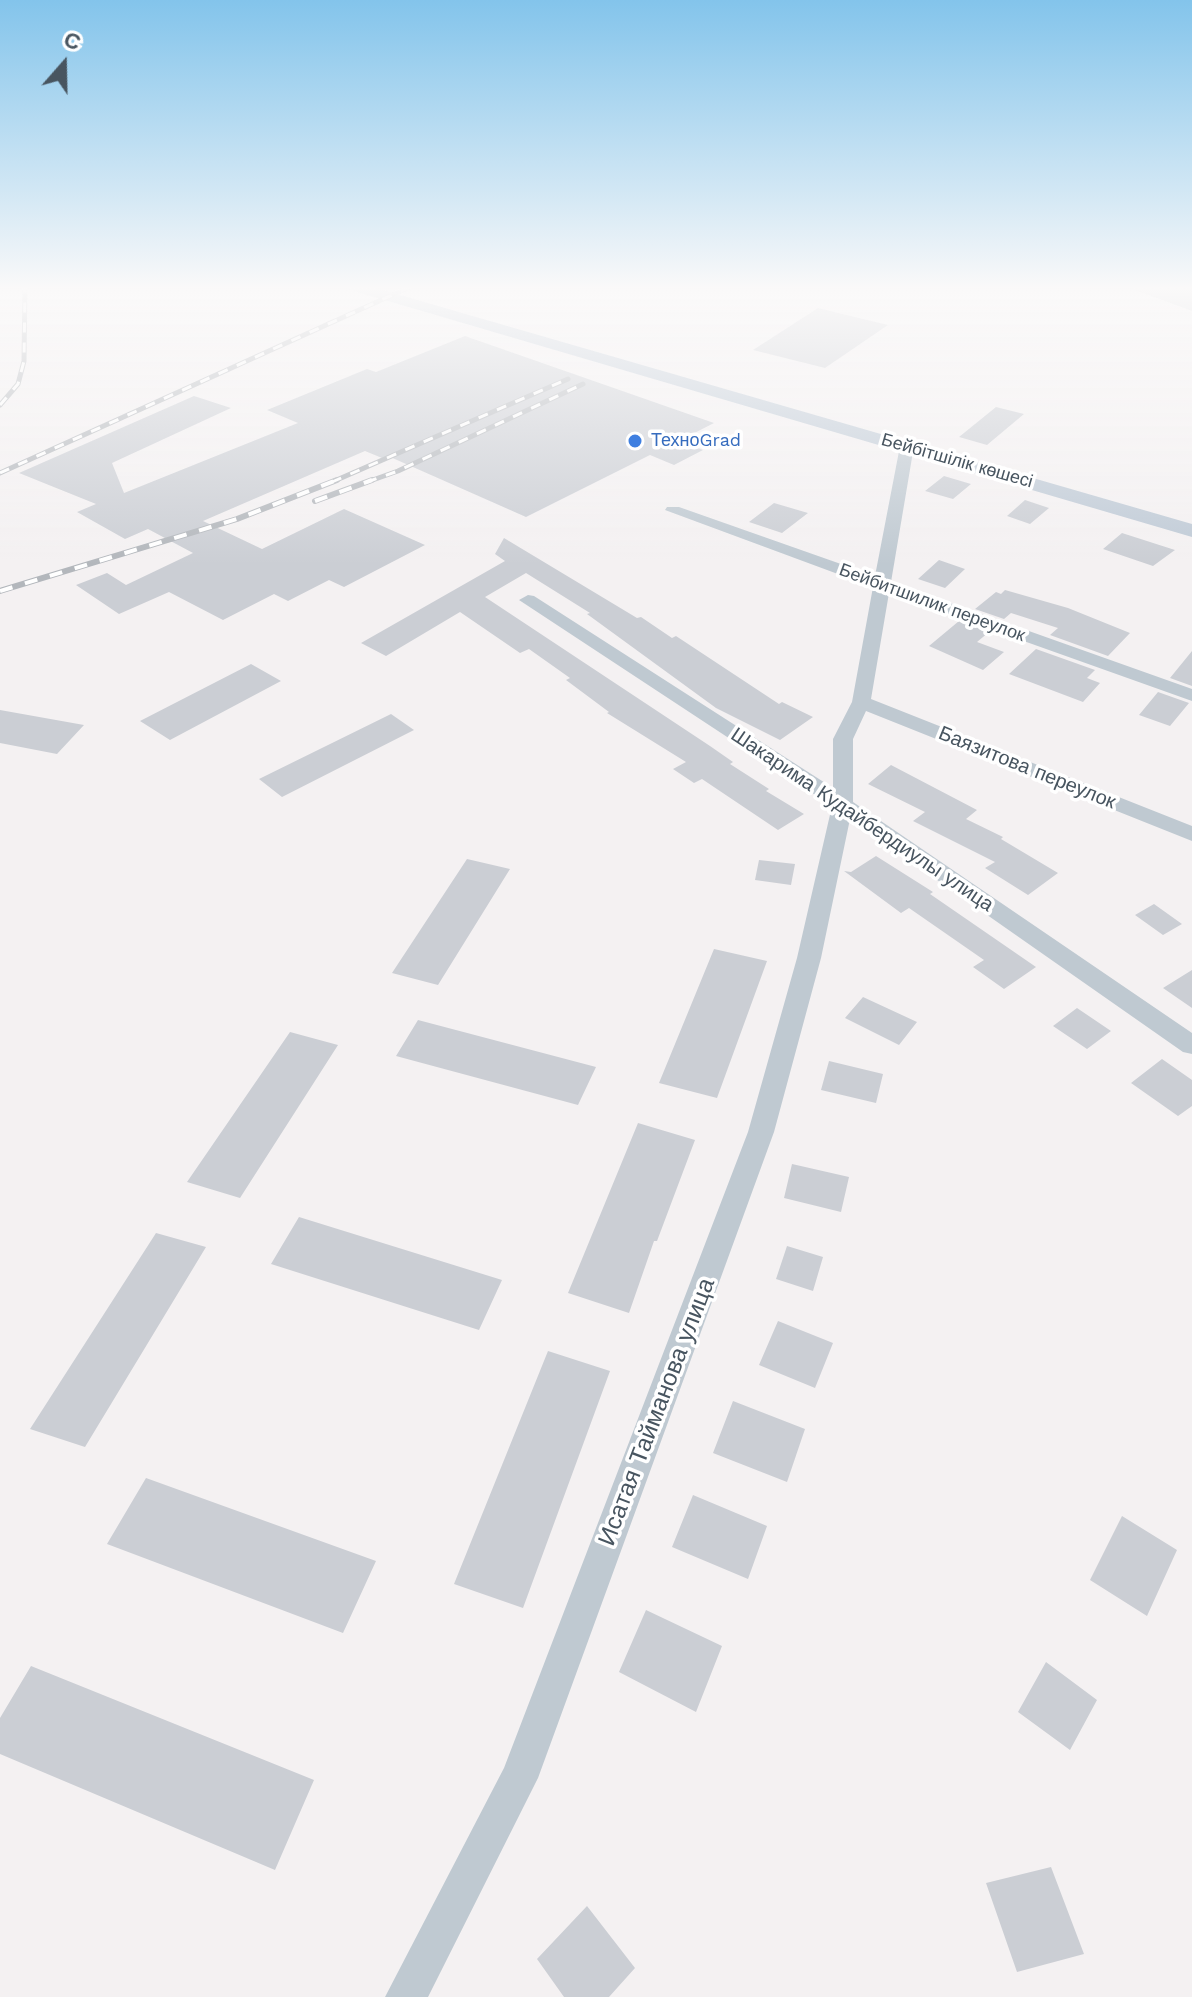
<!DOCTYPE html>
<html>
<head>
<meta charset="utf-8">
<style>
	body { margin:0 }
	#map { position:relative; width:1192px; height:1997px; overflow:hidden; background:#f4f1f2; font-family:"Work Sans",sans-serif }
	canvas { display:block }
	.north { position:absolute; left:24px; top:24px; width:80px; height:80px; -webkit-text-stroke:6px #fff; paint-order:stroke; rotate:20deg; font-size:22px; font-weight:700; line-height:32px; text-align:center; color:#485560 }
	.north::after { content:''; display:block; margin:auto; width:28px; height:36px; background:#485560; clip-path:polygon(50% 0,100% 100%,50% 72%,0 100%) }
</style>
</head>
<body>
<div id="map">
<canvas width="1192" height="1997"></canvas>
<div class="north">С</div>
</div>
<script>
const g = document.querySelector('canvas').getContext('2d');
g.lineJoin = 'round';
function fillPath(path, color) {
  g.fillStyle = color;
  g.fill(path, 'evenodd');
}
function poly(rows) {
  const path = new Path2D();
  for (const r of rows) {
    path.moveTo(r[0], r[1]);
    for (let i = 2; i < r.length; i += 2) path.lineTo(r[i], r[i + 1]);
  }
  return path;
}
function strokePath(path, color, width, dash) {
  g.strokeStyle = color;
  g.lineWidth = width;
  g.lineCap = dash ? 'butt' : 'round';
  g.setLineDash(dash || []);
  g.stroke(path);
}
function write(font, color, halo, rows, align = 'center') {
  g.font = font + ' "Work Sans",sans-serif';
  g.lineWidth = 7;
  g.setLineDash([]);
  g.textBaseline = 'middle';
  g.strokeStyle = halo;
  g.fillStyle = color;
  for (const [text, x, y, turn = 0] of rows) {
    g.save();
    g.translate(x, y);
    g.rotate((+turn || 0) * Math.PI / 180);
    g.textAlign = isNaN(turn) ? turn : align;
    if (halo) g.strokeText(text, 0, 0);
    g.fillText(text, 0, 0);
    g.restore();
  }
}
fillPath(poly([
	[1130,286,1192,286,1192,311,1130,288],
	[818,308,888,325,825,368,753,350],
	[465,336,714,423,679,441,703,450,674,465,650,455,526,517,388,456,382,458,365,451,203,521,262,549,344,509,425,545,344,587,329,580,288,601,274,594,223,620,169,592,119,614,76,585,107,573,126,585,193,553,148,529,125,539,77,512,96,504,19,473,194,396,231,408,112,463,124,493,298,423,267,410,367,369,376,372],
	[996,407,1024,414,987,445,959,437],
	[944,476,971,484,953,499,925,491],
	[1025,500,1049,508,1030,524,1007,516],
	[774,503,808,513,782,533,749,522],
	[1122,533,1175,550,1153,566,1103,549],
	[504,538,637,618,641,617,672,638,676,636,779,704,782,702,813,717,780,740,716,708,587,614,590,613,526,573,485,597,710,746,733,762,730,764,769,789,766,791,804,814,778,830,702,779,694,783,673,769,686,762,607,713,609,712,566,680,570,678,529,649,520,653,460,612,386,656,361,643,505,561,495,554],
	[939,560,965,569,945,588,918,579],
	[1005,590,1068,608,1130,633,1108,656,1050,635,1058,628,1011,613,1004,619,975,609,996,592,1001,594],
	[959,621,989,632,977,642,1004,652,983,670,929,646],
	[1036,649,1095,670,1087,678,1100,683,1083,702,1009,674],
	[1192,651,1192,686,1170,678],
	[251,664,281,681,170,740,140,721],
	[1158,692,1189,703,1170,726,1139,715],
	[0,710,84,725,57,754,0,743],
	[391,714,414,730,282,797,259,779],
	[891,765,977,810,966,819,1003,837,1001,839,1058,873,1028,895,985,868,995,862,913,821,925,812,868,784],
	[876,856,933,892,930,894,1036,967,1004,989,973,967,984,960,909,908,901,913,844,871,851,872],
	[467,859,510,869,438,985,392,973],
	[759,860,795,864,791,885,755,880],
	[1154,904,1182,924,1163,935,1135,915],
	[714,949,767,961,717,1098,659,1083],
	[1192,970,1192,1008,1163,988],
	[863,997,917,1022,899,1045,845,1018],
	[1077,1008,1111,1031,1087,1049,1053,1026],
	[418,1020,596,1067,578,1105,396,1056],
	[290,1032,338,1045,240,1198,187,1182],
	[1162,1059,1192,1080,1192,1106,1178,1116,1131,1083],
	[829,1061,883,1074,876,1103,821,1090],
	[638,1123,695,1140,657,1241,654,1241,629,1313,568,1293],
	[792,1164,849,1177,841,1212,784,1198],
	[299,1217,502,1280,479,1330,271,1264],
	[156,1233,206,1247,85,1447,30,1429],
	[787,1246,823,1257,813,1291,776,1279],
	[778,1321,833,1343,815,1388,759,1365],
	[548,1351,610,1371,523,1608,454,1584],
	[733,1401,805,1429,787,1482,713,1453],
	[146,1478,376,1561,343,1633,107,1544],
	[693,1495,767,1526,748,1579,672,1547],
	[1122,1516,1177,1550,1147,1616,1090,1580],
	[646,1610,722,1646,696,1712,619,1672],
	[1046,1662,1097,1700,1070,1750,1018,1712],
	[31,1666,314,1780,275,1870,0,1754,0,1718],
	[1051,1867,1084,1954,1017,1972,986,1883],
	[587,1906,635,1968,609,1997,564,1997,537,1959]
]), '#cbced4');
fillPath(poly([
	[907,442,914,446,891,582,1192,689,1192,701,889,593,871,699,1192,826,1192,841,866,711,853,739,853,802,1192,1033,1192,1054,1183,1052,850,819,821,958,774,1132,538,1778,428,1997,385,1997,504,1768,748,1132,797,958,832,806,519,600,528,595,534,596,833,788,833,739,852,702,873,587,665,510,667,507,679,507,875,576,900,446,907,442]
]), '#bfc9d1');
fillPath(poly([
	[345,286,369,286,1192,524,1192,537,347,289,345,286]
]), '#bfcad6');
const railFar1 = poly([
	[0,405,18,384,24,361,25,286],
	[0,473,412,286],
	[332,482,568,379],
	[367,482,398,471,583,384]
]);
const rail = poly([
	[315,501,372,480],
	[0,591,237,519,337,480]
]);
strokePath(railFar1, '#b3b7bc', 5);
strokePath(rail, '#b3b7bc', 6);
strokePath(railFar1, '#fff', 3, [10]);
strokePath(rail, '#fff', 4, [13]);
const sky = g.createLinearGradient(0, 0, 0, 565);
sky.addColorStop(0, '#83c4eb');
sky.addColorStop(0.51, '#faf9f9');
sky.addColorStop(1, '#faf9f900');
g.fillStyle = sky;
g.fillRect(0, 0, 1192, 565);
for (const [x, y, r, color] of [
	[635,441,8,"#3f7fe0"]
]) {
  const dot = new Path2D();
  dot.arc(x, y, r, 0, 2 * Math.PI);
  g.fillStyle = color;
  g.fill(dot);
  strokePath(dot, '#fff', 3);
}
write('18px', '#366cbe', '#fff', [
	["ТехноGrad",651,441]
], 'left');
write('18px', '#485560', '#fff', [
	["Бейбітшілік көшесі",957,461,16],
	["Бейбитшилик переулок",932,603,20]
]);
write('20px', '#485560', '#fff', [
	["Баязитова переулок",1027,768,22],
	["Шакарима Кудайбердиулы улица",862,820,34]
]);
write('24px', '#485560', '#fff', [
	["Исатая Тайманова улица",657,1412,-69]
]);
</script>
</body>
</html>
